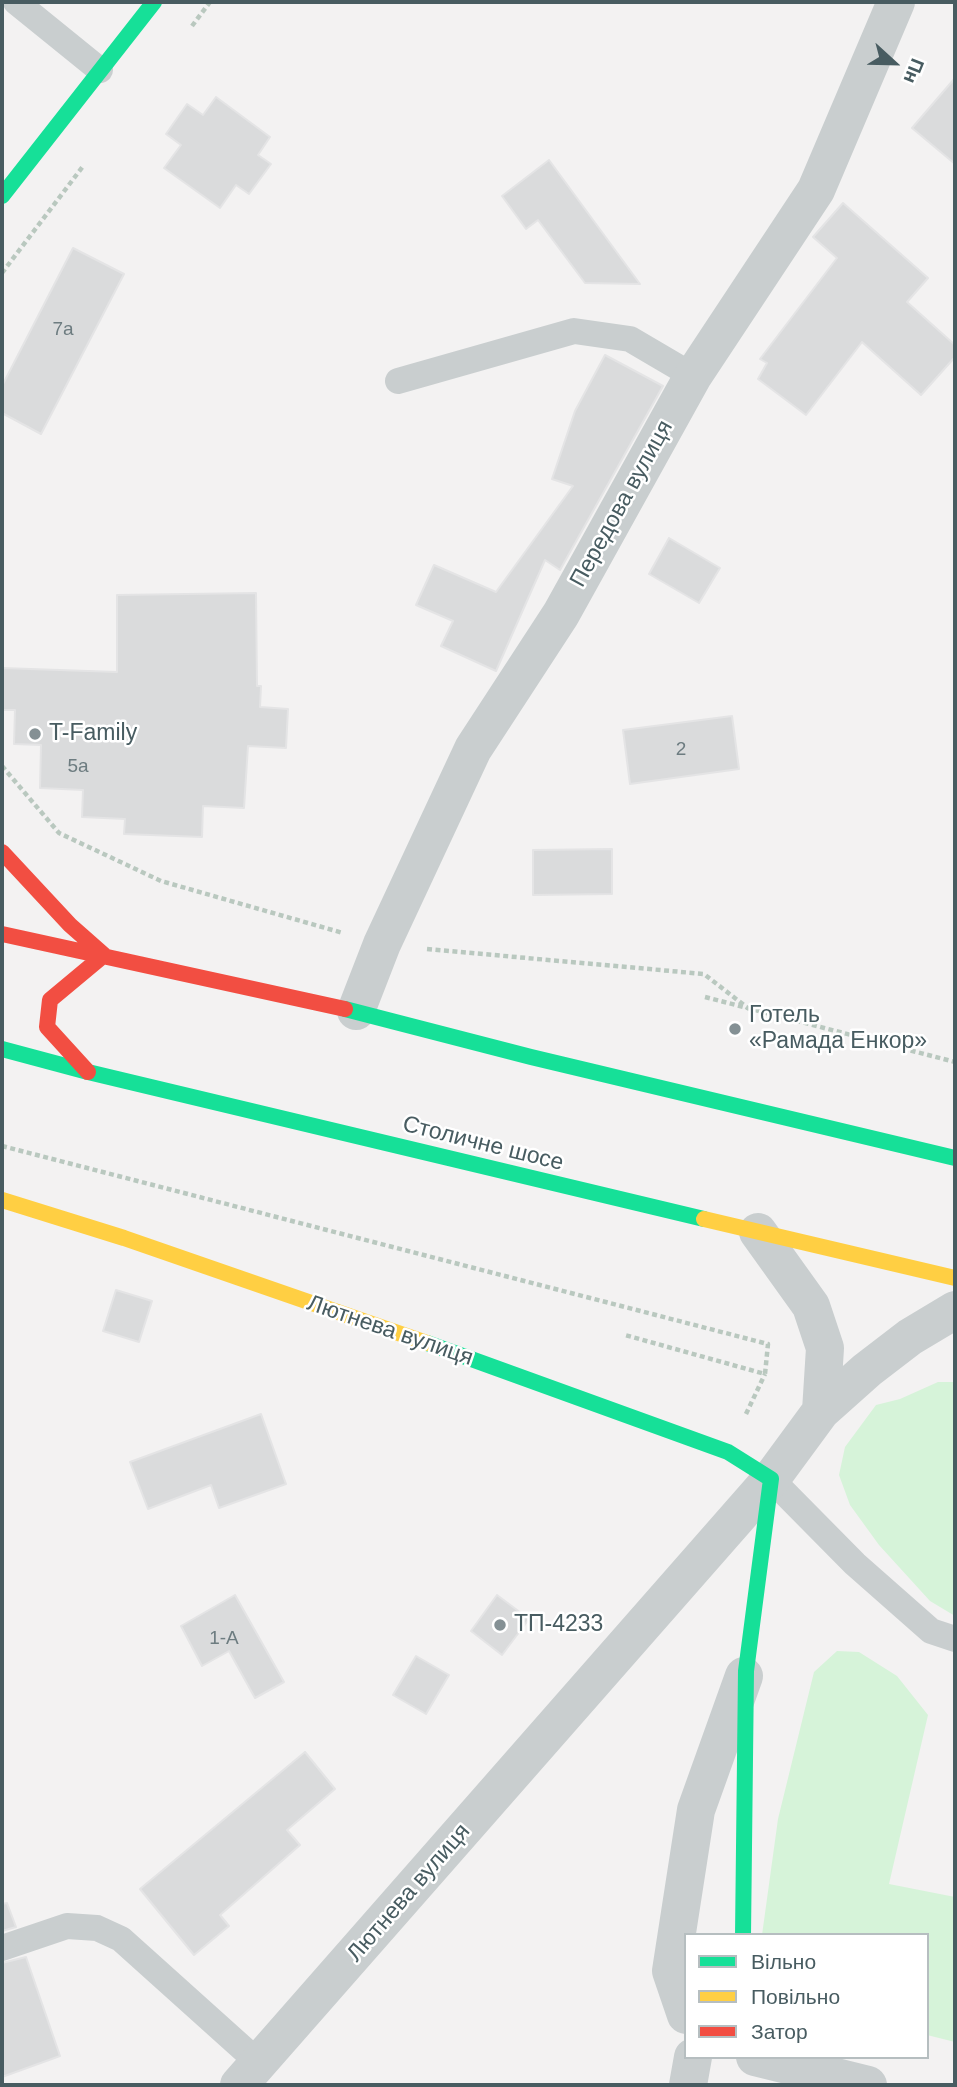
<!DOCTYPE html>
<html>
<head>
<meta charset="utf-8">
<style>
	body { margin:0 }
	#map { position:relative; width:957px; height:2087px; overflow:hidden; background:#f3f2f2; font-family:Helvetica,sans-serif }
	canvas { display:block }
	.frame { position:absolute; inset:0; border:4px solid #485c61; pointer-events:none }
	.legend { position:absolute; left:684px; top:1933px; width:245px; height:126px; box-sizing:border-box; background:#fff; border:2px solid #b6bec0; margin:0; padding:9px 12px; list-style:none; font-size:21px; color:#485c61 }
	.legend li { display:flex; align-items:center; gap:14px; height:35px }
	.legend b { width:35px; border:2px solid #b6bec0 }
	.north { position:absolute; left:859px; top:28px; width:70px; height:70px; -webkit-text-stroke:5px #fff; paint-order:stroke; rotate:112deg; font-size:19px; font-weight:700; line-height:28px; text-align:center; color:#485c61 }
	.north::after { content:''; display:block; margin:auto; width:24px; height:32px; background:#485c61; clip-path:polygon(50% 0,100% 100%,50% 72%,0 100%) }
</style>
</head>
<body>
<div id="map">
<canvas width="957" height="2087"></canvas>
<div class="frame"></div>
<ul class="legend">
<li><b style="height:9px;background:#16e098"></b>Вільно</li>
<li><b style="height:9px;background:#ffcf43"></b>Повільно</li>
<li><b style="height:9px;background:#f24e42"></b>Затор</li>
</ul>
<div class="north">Пн</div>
</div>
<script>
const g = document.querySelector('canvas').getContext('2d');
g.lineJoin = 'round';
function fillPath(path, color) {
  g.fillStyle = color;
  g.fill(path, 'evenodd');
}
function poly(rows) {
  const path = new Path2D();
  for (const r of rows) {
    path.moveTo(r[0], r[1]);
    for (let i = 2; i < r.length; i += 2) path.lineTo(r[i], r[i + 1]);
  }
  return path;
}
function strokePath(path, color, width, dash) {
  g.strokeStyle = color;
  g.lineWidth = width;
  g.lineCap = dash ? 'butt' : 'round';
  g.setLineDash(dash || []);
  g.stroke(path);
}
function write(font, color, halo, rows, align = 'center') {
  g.font = font + ' Helvetica,sans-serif';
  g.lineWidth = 5;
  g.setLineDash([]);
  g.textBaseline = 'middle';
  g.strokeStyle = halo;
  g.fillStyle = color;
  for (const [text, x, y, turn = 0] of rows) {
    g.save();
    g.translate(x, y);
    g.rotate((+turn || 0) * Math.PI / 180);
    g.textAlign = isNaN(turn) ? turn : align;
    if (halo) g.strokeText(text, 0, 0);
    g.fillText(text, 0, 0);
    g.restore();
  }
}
fillPath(poly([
	[938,1382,955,1382,955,1616,930,1601,879,1545,850,1505,839,1475,845,1447,876,1405,900,1399],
	[837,1651,859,1652,897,1676,928,1715,889,1884,955,1897,955,2042,927,2035,927,1935,762,1935,778,1819,814,1672]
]), '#d6f3d9');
const building = poly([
	[955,78,955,164,912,128,955,78],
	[216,97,270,137,258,155,271,164,249,194,236,185,220,208,164,168,181,145,166,134,187,104,203,115,216,97],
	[549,160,640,284,585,283,538,220,526,229,502,196,549,160],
	[843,203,928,278,907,302,955,345,955,357,921,395,862,342,806,415,758,379,767,363,760,359,837,258,813,237,843,203],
	[73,248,124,274,41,434,2,413,2,386,73,248],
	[605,355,663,386,560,570,545,560,496,671,441,646,453,621,416,605,434,565,496,592,573,486,552,479,575,411,605,355],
	[669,538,720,568,699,603,649,574,669,538],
	[256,593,257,686,261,686,260,707,288,709,286,748,248,746,244,808,203,806,202,837,124,834,125,819,82,817,83,790,40,788,41,745,14,744,15,710,2,710,2,668,117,672,117,595,256,593],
	[732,716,739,769,630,784,623,730,732,716],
	[612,849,612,894,533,895,533,850,612,849],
	[116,1290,152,1301,139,1342,103,1331,116,1290],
	[261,1414,286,1484,219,1508,211,1485,148,1509,130,1462,261,1414],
	[235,1595,284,1682,255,1698,229,1651,202,1666,181,1626,235,1595],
	[497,1595,529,1619,502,1655,471,1631,497,1595],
	[416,1656,449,1675,426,1714,393,1695,416,1656],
	[305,1752,335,1789,287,1830,300,1845,220,1915,229,1926,194,1955,140,1889,305,1752],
	[7,1903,16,1927,2,1931,2,1904,7,1903],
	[26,1957,60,2056,2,2077,2,1963,26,1957]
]);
fillPath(building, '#dadbdc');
strokePath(building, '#e4e4e5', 2);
strokePath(poly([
	[192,26,210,2],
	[2,273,84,165],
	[2,766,59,833,161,881,343,933],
	[427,949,704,974,749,1009],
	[705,997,955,1062],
	[2,1146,768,1344,765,1374,625,1335],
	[746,1414,765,1374]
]), '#b9c8bf', 4.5, [5, 3.5]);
strokePath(poly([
	[16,2,100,70],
	[398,381,574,331,630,339,693,376],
	[771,1479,855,1564,931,1631,955,1639],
	[2,1948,67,1926,97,1928,121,1939,259,2063]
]), '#c9cecf', 26);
strokePath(poly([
	[356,1011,382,944,473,749,561,614,693,376,816,190,896,2],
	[758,1232,811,1306,825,1348,821,1411],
	[686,2015,671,1971,696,1810,744,1676],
	[755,2057,868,2085],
	[239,2085,771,1479,821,1411,867,1370,910,1337,955,1310],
	[688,2085,693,2057]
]), '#c9cecf', 38);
strokePath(poly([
	[2,196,154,2],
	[345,1009,531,1057,955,1158],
	[2,1049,88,1072,704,1219],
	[427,1343,728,1452,771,1479,746,1671,743,1935]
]), '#16e098', 16);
strokePath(poly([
	[2,1200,124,1238,427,1343],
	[704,1219,955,1278]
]), '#ffcf43', 16);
strokePath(poly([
	[2,852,70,925,104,955],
	[2,934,345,1009],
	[88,1072,47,1027,50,1000,104,955]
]), '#f24e42', 16);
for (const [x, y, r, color] of [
	[35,734,7,"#849094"],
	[735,1029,7,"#849094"],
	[500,1625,7,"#849094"]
]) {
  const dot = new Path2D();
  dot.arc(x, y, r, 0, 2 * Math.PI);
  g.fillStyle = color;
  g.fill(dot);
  strokePath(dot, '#fff', 2.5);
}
write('19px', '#6d7c80', null, [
	["7а",63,330],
	["2",681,750],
	["5а",78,767],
	["1-А",224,1639]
]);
write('23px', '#485c61', '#fff', [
	["Передова вулиця",622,504,-61],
	["Столичне шосе",483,1144,14],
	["Лютнева вулиця",390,1331,19],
	["Лютнева вулиця",409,1893,-49]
]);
write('23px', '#485c61', '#fff', [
	["T-Family",49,734],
	["Готель",749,1016],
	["«Рамада Енкор»",749,1042],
	["ТП-4233",514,1625]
], 'left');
</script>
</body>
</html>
